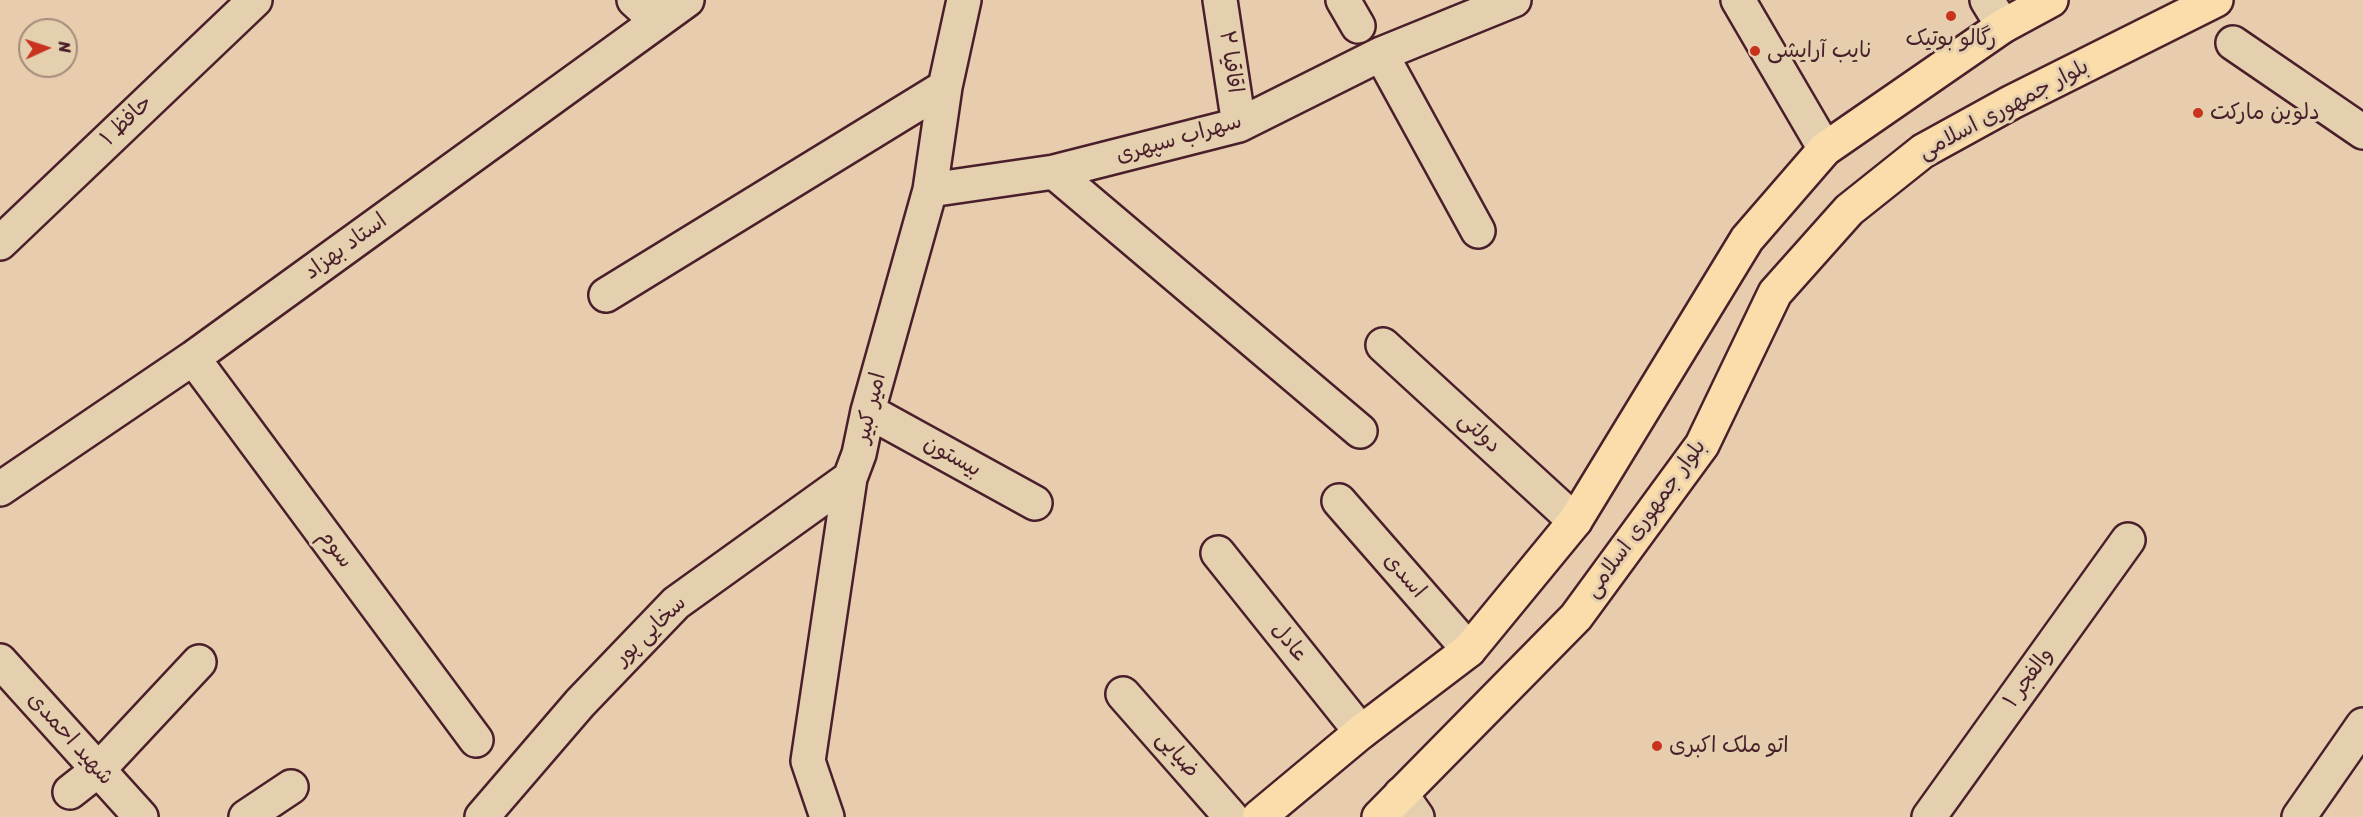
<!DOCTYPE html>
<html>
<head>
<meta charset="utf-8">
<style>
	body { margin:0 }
	#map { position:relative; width:2363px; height:817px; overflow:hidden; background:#e7ccad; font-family:Sriracha,sans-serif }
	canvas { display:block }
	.north { position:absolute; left:18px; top:18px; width:60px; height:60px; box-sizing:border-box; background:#e4d0ae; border:2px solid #a6897a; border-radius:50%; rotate:87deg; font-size:16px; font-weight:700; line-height:24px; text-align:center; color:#4a1f2b }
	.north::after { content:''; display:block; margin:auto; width:21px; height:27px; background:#c8321e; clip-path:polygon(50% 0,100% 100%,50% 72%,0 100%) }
</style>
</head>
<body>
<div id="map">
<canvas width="2363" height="817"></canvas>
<div class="north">N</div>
</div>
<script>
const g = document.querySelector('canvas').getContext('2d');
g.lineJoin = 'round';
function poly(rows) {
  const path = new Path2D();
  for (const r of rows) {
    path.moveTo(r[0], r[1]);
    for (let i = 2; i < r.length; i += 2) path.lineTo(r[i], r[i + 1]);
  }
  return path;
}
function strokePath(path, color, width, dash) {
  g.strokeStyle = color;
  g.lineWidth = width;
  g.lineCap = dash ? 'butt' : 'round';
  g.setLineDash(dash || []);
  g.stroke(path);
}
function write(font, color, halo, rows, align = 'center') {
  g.font = font + ' Sriracha,"Playpen Sans Arabic",sans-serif';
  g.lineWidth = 6;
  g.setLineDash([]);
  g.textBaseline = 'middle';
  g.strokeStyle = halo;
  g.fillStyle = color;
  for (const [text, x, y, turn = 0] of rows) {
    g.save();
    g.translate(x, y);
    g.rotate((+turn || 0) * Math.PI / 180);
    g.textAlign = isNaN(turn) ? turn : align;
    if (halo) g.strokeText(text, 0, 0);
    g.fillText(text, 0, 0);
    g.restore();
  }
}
const minor = poly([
	[634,0,657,21],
	[1220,0,1239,125],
	[1343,0,1358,26],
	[1738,0,1825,149],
	[1987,0,2003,26],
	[2233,43,2363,132],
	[1381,54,1478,231],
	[1054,172,1360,431],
	[930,190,1054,172,1239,125,1381,54,1514,0],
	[0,243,255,0],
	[606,295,945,87],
	[1383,345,1575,521],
	[193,358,476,740],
	[868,411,1035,503],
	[0,489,193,358,687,0],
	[1339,501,1469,650],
	[1218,553,1361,732],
	[0,661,141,817],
	[1123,694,1231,817],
	[70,792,98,770,199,662],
	[1401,794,1417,817],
	[246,817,291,787],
	[482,817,580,703,676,603,850,478],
	[827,817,808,761,850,478,859,454,868,411,930,190,945,87,964,0],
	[1929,817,2128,540],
	[2299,817,2363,725]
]);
const major = poly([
	[1259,817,1361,732,1469,650,1575,521,1747,239,1825,149,2003,26,2051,0],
	[1379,817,1576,617,1702,445,1775,293,1849,210,1923,151,2012,102,2216,0]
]);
strokePath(minor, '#4a1f2b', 38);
strokePath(major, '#4a1f2b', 38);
strokePath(minor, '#e4d0ae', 33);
strokePath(major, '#faddab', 33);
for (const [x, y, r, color] of [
	[1951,16,6,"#c8321e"],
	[1755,51,6,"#c8321e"],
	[2198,113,6,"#c8321e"],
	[1657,746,6,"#c8321e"]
]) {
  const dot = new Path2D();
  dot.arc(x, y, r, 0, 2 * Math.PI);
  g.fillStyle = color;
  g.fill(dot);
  strokePath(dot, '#e4d0ae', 2);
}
write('22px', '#4a1f2b', '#e4d0ae', [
	["رگالو بوتیک",1951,39,"center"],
	["نایب آرایشی",1767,51],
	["دلوین مارکت",2210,113],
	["اتو ملک اکبری",1669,746]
], 'left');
write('22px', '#4a1f2b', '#e4d0ae', [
	["اقاقیا ۲",1230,62,82],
	["بلوار جمهوری اسلامی",2004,110,-28],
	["حافظ ۱",127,121,-44],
	["سهراب سپهری",1179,139,-16],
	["استاد بهزاد",346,247,-36],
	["امیر کبیر",871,408,-76],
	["دولتی",1479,433,43],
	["بیستون",952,457,29],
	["بلوار جمهوری اسلامی",1646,519,-54],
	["سوم",335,549,53],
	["اسدی",1404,576,49],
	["سخایی پور",651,631,-44],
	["عادل",1289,643,51],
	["والفجر ۱",2029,678,-54],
	["شهید احمدی",70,739,48],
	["ضیایی",1177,755,49]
]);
</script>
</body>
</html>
